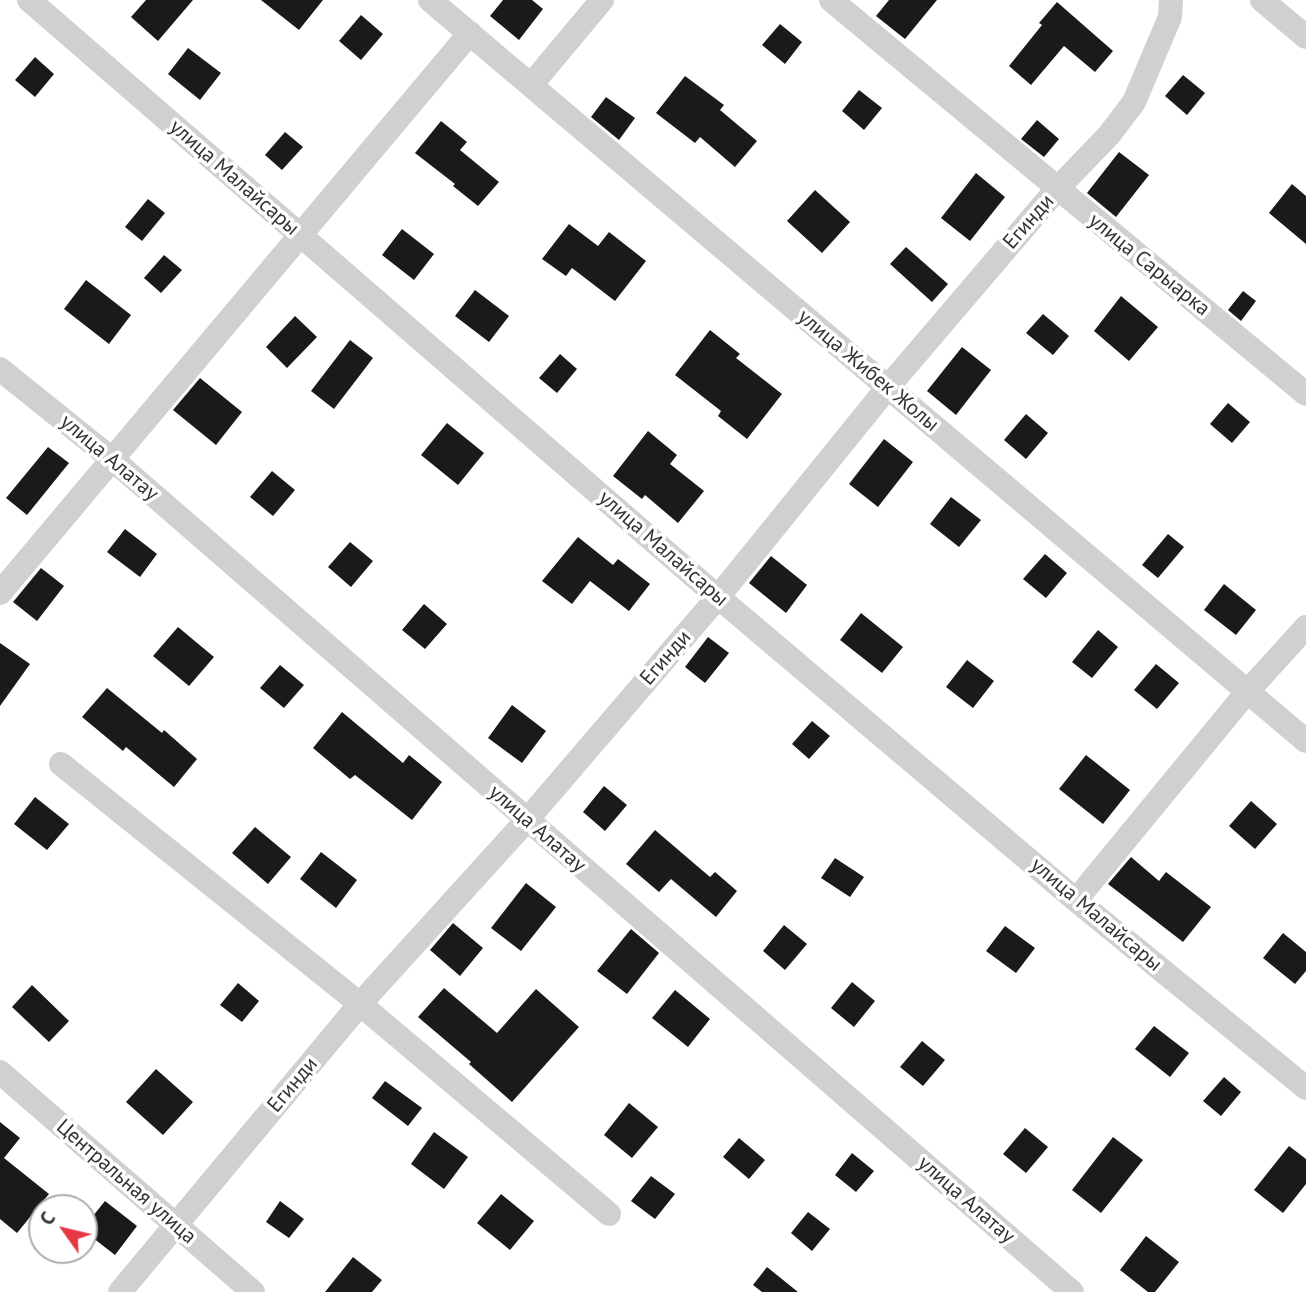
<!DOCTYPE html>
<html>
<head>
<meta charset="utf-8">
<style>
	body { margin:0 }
	#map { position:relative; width:1306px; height:1292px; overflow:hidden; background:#fff; font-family:"PT Sans",sans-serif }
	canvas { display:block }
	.north { position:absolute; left:28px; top:1194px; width:70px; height:70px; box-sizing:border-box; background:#fff; border:2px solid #adadad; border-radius:50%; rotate:304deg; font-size:19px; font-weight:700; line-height:28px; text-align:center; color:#333 }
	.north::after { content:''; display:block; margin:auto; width:24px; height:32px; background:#e63946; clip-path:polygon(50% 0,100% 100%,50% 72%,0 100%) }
</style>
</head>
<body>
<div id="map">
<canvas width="1306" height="1292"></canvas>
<div class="north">С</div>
</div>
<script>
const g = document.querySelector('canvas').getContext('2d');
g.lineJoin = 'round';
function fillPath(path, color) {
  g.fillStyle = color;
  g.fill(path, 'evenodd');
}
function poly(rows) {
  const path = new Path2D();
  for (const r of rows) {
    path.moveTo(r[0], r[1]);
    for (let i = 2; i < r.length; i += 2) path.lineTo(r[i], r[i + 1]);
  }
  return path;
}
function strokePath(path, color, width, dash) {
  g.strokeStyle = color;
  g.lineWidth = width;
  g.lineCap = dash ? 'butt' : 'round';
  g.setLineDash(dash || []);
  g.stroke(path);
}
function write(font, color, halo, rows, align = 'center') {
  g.font = font + ' "PT Sans",sans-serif';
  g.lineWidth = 7;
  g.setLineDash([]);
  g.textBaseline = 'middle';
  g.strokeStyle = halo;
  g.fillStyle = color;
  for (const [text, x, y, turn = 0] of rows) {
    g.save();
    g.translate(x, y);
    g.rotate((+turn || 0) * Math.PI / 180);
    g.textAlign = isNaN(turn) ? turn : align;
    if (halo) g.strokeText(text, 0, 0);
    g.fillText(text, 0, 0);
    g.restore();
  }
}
fillPath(poly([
	[146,0,193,0,158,41,131,17],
	[261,0,323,0,299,30],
	[503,0,532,0,543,9,519,40,490,16],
	[889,0,937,0,905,39,876,16],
	[1057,2,1113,51,1095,72,1064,46,1031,85,1009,66,1042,25,1039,23],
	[361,15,383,34,361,60,339,41],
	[780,24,802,42,785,64,762,45],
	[188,48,221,73,200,100,168,74],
	[35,57,54,74,35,97,15,80],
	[1183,75,1205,93,1187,115,1165,96],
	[685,76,724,105,720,110,757,141,735,167,700,137,695,143,656,113],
	[859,90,882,108,864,130,842,111],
	[606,97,635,118,619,140,591,117],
	[1037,120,1059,139,1044,157,1021,139],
	[441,121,467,142,460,150,499,182,478,206,453,186,455,184,415,153],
	[285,132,303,147,282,170,265,155],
	[1119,152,1149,175,1116,217,1087,193],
	[976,173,1005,197,970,241,941,218],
	[1292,184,1306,196,1306,244,1269,213],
	[815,190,850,222,822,253,787,221],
	[148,199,165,213,142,241,125,227],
	[569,224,598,246,609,232,646,261,615,301,572,268,566,276,542,259],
	[402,229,434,254,414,280,382,255],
	[906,247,948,284,932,302,890,264],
	[164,255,182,270,161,293,144,278],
	[86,280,131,315,109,344,64,309],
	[475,290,509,316,489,342,455,316],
	[1243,291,1256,301,1241,321,1228,310],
	[1121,296,1158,327,1129,361,1094,331],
	[1043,314,1069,336,1053,355,1026,333],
	[295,316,317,337,287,368,266,347],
	[710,330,740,354,736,358,782,394,747,439,718,416,721,411,675,375],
	[350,340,373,358,334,409,311,391],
	[962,347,991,370,956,415,927,391],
	[560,354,577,369,557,393,539,378],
	[200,378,242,412,216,445,173,410],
	[1228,403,1250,422,1232,443,1210,424],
	[1026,414,1048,433,1026,459,1004,440],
	[447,423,484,453,458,485,421,455],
	[648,431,677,455,670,464,704,491,678,523,645,495,642,499,613,476],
	[884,439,913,462,878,507,849,484],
	[48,447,69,463,27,515,6,498],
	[272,471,295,490,273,516,250,497],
	[951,497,981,520,959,547,930,524],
	[125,529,157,554,140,577,107,552],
	[1168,534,1184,547,1158,578,1142,565],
	[578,537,613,565,618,559,650,584,629,611,590,581,572,604,542,581],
	[350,542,373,561,351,587,328,567],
	[1045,554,1067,573,1046,598,1023,579],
	[771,556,807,585,786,613,749,583],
	[41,568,64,586,37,621,13,602],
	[1224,584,1256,610,1236,635,1204,610],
	[424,604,447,624,425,649,402,630],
	[861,613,903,647,882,673,840,640],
	[178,627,214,657,189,686,153,656],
	[1098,630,1118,647,1092,678,1072,662],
	[708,637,729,653,705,683,685,667],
	[0,643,30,664,0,706],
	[967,660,994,681,973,708,946,687],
	[1156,664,1179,683,1157,709,1134,690],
	[280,665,304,685,284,708,260,688],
	[107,688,162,733,164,730,197,759,174,787,126,747,123,751,82,717],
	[512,705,546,731,522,763,488,738],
	[342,712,403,763,409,755,442,782,412,820,355,775,350,779,313,748],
	[812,721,830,736,809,759,792,744],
	[1086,755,1130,790,1103,824,1059,789],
	[604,786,627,805,605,831,583,812],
	[35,797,69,824,47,850,14,824],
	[1251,801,1277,824,1255,849,1229,826],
	[255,827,291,857,268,884,232,853],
	[655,830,710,877,715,872,737,891,716,917,671,879,659,892,626,864],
	[321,852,357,880,336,908,300,879],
	[1131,857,1159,881,1166,872,1211,907,1183,942,1108,884],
	[835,858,864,877,850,897,821,878],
	[526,883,556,907,521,951,491,928],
	[453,923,483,948,460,976,430,950],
	[784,925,807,944,785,970,763,951],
	[1005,926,1035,948,1016,973,986,951],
	[631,929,659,953,627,994,597,971],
	[1283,933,1306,952,1306,971,1295,984,1263,958],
	[852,982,875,1001,854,1027,831,1008],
	[238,983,259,1001,242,1022,220,1005],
	[32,985,69,1021,49,1042,12,1007],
	[444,988,497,1033,536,989,579,1027,512,1102,469,1064,471,1062,418,1017],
	[675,990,710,1019,688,1047,652,1018],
	[1154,1026,1189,1053,1170,1077,1135,1049],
	[922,1041,945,1060,923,1086,900,1067],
	[156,1069,193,1102,163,1135,126,1102],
	[1224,1077,1241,1092,1221,1116,1203,1101],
	[385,1081,422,1108,408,1126,372,1098],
	[629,1103,658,1127,632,1158,604,1135],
	[0,1122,20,1138,4,1158,49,1194,17,1233,0,1219],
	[1025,1128,1048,1147,1026,1173,1003,1154],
	[434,1132,468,1157,444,1189,411,1164],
	[1113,1137,1143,1160,1101,1213,1072,1190],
	[739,1138,765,1160,749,1179,723,1157],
	[1289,1146,1306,1159,1306,1184,1283,1213,1254,1190],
	[852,1153,874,1171,856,1192,835,1175],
	[651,1176,675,1194,655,1219,631,1201],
	[501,1194,534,1221,510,1250,477,1223],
	[105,1201,137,1226,115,1255,84,1231,84,1227],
	[280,1201,304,1219,289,1238,266,1222],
	[808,1212,830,1229,812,1251,791,1233],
	[1146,1236,1179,1262,1155,1292,1148,1292,1120,1270],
	[353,1257,382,1280,372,1292,325,1292],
	[767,1267,798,1292,762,1292,753,1285]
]), '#1a1a1a');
strokePath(poly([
	[29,0,718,597,1076,900,1306,1088],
	[430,0,1306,741],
	[831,0,1306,394],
	[1262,0,1306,37],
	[531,85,602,0],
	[0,369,112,459,1072,1292],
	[0,593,470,33],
	[61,764,360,1004,609,1214],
	[1076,900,1247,692,1306,627],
	[0,1072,253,1292],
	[120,1292,360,1004,527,820,718,597,888,387,1057,189,1109,135,1134,102,1170,17,1171,0]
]), '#d0d0d0', 24);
write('21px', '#333', '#fff', [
	["улица Малайсары",234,178,41],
	["Егинди",1029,222,-49],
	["улица Сарыарка",1149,265,39],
	["улица Жибек Жолы",868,371,40],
	["улица Алатау",109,458,40],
	["улица Малайсары",663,549,41],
	["Егинди",666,658,-49],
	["улица Алатау",537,829,41],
	["улица Малайсары",1096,915,40],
	["Егинди",293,1085,-50],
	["Центральная улица",126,1182,41],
	["улица Алатау",966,1200,41]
]);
</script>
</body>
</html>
